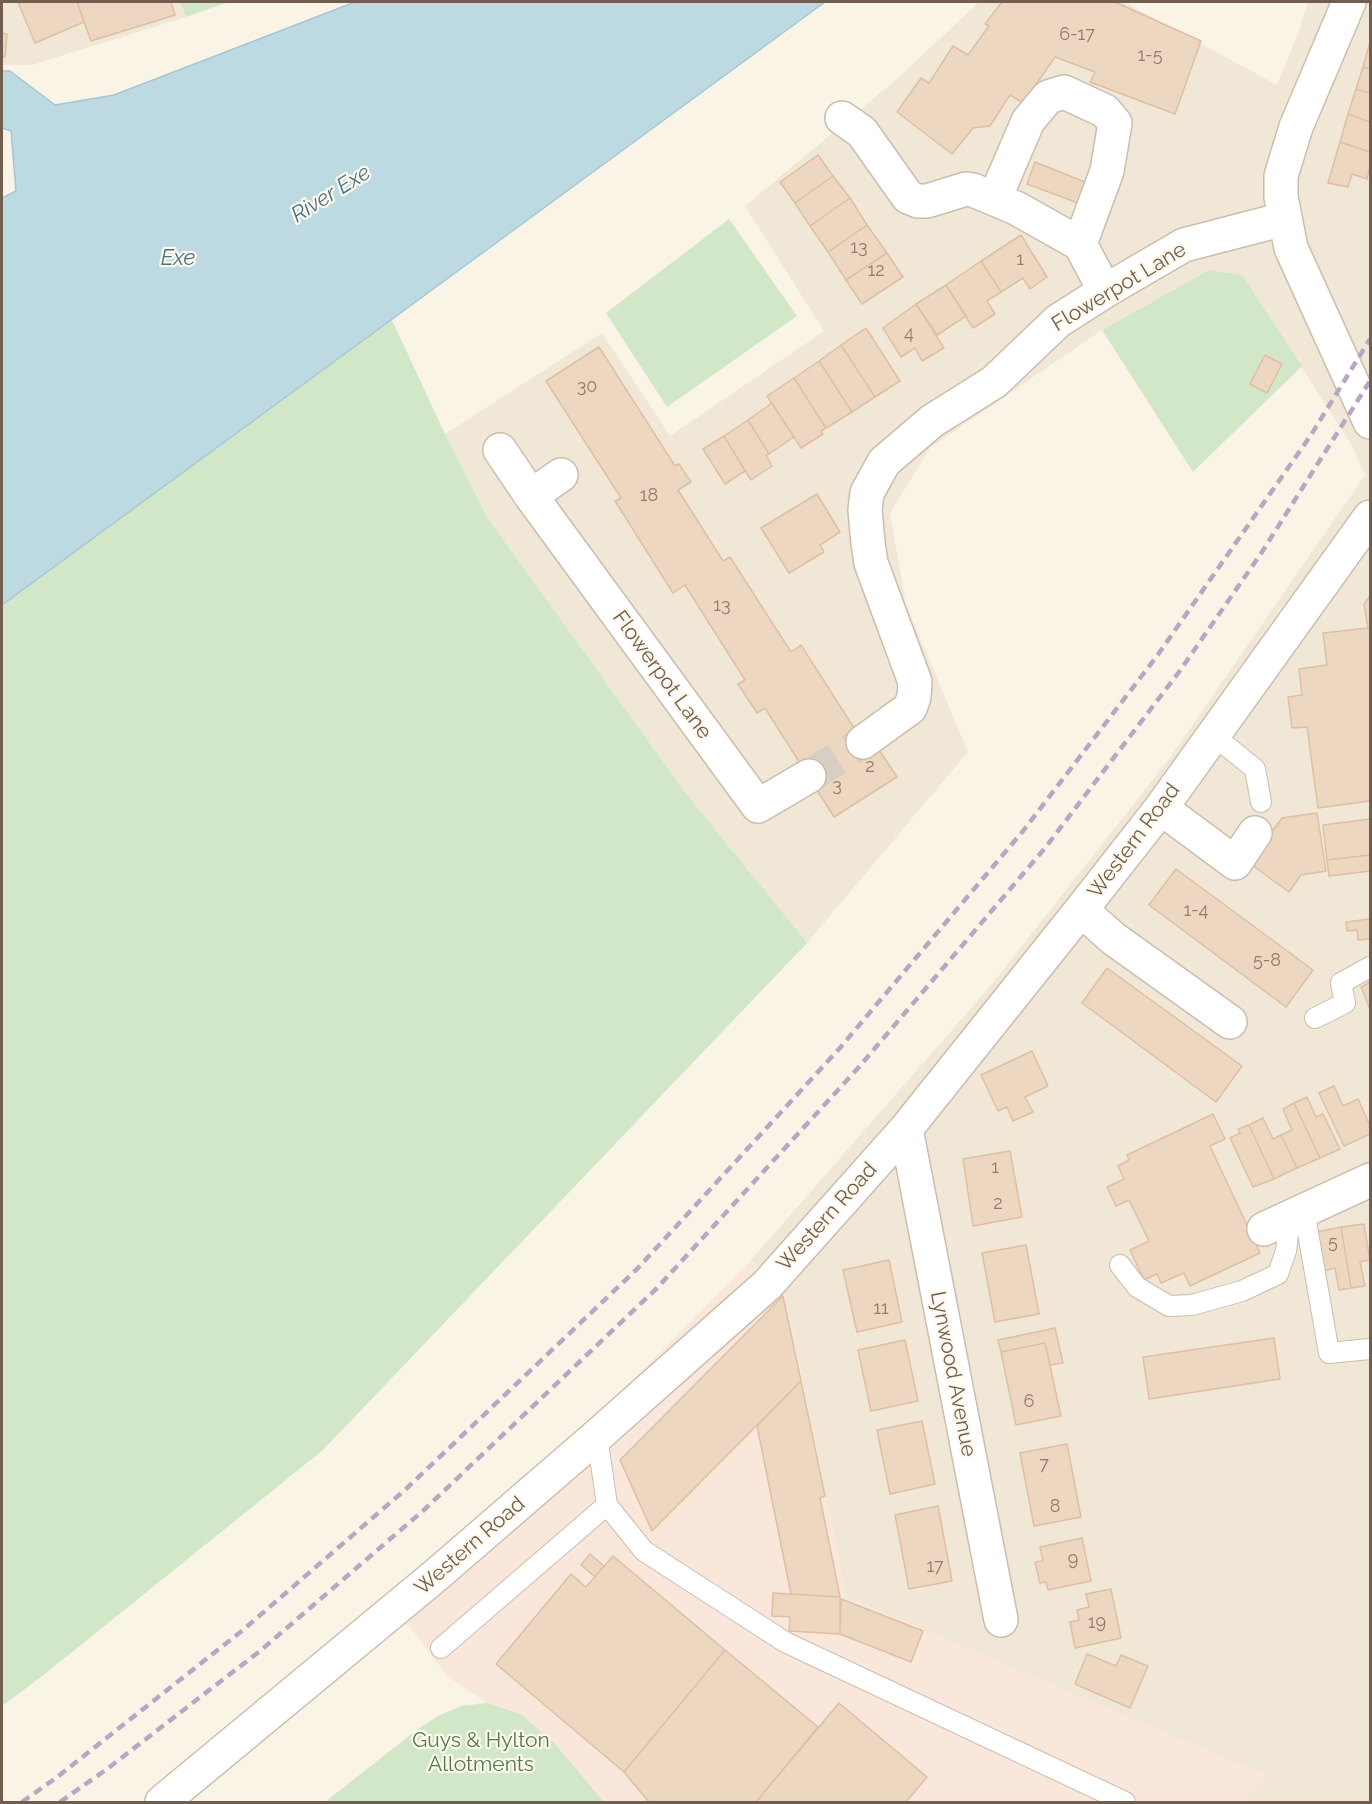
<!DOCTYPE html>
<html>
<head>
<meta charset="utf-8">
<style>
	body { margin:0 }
	#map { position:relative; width:1372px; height:1804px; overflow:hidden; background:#faf4e7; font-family:Raleway,sans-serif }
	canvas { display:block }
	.frame { position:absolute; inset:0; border:3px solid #715e4e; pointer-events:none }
</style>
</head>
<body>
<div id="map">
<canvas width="1372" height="1804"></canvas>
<div class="frame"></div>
</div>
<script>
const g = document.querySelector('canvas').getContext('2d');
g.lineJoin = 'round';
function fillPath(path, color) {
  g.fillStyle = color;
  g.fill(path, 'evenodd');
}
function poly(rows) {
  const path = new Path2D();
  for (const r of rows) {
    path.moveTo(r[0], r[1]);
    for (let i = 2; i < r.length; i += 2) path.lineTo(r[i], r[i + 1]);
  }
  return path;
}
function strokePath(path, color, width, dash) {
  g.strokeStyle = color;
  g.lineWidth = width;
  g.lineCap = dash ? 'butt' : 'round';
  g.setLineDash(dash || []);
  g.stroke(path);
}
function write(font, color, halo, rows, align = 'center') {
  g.font = font + ' Raleway,sans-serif';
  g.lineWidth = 4.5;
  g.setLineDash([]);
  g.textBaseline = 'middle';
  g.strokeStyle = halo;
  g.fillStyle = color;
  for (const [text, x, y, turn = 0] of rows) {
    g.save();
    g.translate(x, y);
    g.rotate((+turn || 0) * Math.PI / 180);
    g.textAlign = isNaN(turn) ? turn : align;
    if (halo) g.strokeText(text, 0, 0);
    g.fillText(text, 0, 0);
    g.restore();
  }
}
fillPath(poly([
	[2,2,180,2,186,17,32,65,2,65],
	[979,2,1124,2,1277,85,1300,28,1308,2,1370,2,1370,1802,1244,1802,1265,1775,846,1597,785,1294,751,1260,992,984,1169,759,1365,475,1351,444,1242,275,1209,270,1102,330,930,448,890,513,906,604,968,752,807,943,682,788,487,517,445,434,602,333,670,436,824,331,745,206,897,79]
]), '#f1e7d6');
fillPath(poly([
	[751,1260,785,1294,846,1597,1266,1775,1244,1802,604,1802,555,1744,521,1714,487,1703,449,1678,390,1602,586,1428]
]), '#f9e7dc');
fillPath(poly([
	[180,2,228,2,186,17],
	[729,219,797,316,667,407,606,313],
	[1209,270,1242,275,1302,366,1193,472,1102,330],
	[392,320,445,434,487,517,682,788,807,943,323,1450,41,1677,2,1706,2,605],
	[487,1703,521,1714,555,1744,604,1802,325,1802,419,1728,438,1716,461,1706]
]), '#d1e7c7');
const water = poly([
	[355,2,825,2,2,605,2,198,16,191,11,131,2,128,2,71,10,71,55,105,114,95,355,2]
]);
fillPath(water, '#bdd9e2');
strokePath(water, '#a5c7d3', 1.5);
const building = poly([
	[18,2,77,2,84,22,35,43,18,2],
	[77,2,171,2,175,15,91,41,77,2],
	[1002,2,1115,2,1201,41,1175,114,1090,82,1095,72,1055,57,1023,103,1010,95,990,126,973,128,952,154,897,112,921,78,929,83,953,46,968,55,989,26,985,24,1002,2],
	[2,33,7,34,5,57,2,57,2,33],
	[1370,42,1370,69,1363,67,1370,42],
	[1363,67,1370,69,1370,93,1356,89,1363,67],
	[1356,89,1370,93,1370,122,1348,114,1356,89],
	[1348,114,1370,122,1370,152,1340,142,1348,114],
	[1340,142,1370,152,1370,166,1367,179,1352,174,1348,187,1328,183,1340,142],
	[818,155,833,176,795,203,780,182,818,155],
	[1035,162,1085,182,1078,203,1027,184,1035,162],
	[833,176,850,198,810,226,795,203,833,176],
	[850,198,867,225,828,252,810,226,850,198],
	[867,225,887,253,846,280,828,252,867,225],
	[1021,235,1047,277,1030,289,1023,278,1001,292,981,261,1021,235],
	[887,253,903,277,862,304,846,280,887,253],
	[981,261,1001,292,987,301,995,314,973,328,946,285,981,261],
	[946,285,966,316,937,335,916,304,946,285],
	[916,304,944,348,922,361,915,348,901,357,883,328,916,304],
	[866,328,900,381,875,397,841,345,866,328],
	[841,345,875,397,852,412,819,361,841,345],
	[599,347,675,466,679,464,691,482,678,490,723,561,730,557,791,652,801,645,870,753,878,748,897,777,834,817,765,708,757,713,738,684,745,680,685,585,673,593,615,501,621,498,546,381,599,347],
	[1265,355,1282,364,1267,393,1250,384,1265,355],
	[819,361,852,412,826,428,794,378,819,361],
	[794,378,826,428,821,431,823,434,801,448,767,396,794,378],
	[772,403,794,437,769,454,748,420,772,403],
	[748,420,769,454,766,455,772,466,751,480,724,436,748,420],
	[724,436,745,471,725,484,703,449,724,436],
	[817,494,840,532,820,545,824,552,789,573,761,528,817,494],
	[1370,596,1370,801,1318,808,1307,727,1292,728,1288,697,1302,695,1299,669,1327,665,1323,633,1368,628,1364,604,1370,596],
	[1317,813,1326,871,1301,875,1289,892,1249,863,1282,818,1317,813],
	[1370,819,1370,855,1327,860,1323,825,1370,819],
	[1370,855,1370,871,1329,876,1327,860,1370,855],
	[1176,869,1313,970,1286,1007,1149,905,1176,869],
	[1370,919,1370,939,1358,940,1357,930,1347,931,1346,922,1370,919],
	[1107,968,1242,1066,1216,1102,1082,1003,1107,968],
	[1370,982,1370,1009,1361,987,1370,982],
	[1032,1051,1048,1086,1025,1097,1033,1112,1013,1121,1007,1107,998,1111,981,1075,1032,1051],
	[1334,1086,1343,1106,1358,1099,1370,1126,1370,1134,1344,1146,1319,1093,1334,1086],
	[1307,1097,1316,1117,1323,1114,1340,1149,1320,1158,1294,1103,1307,1097],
	[1294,1103,1320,1158,1297,1168,1281,1135,1292,1130,1283,1109,1294,1103],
	[1213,1114,1225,1139,1210,1146,1260,1253,1190,1286,1184,1273,1161,1283,1157,1274,1144,1280,1130,1250,1149,1241,1129,1200,1116,1206,1107,1187,1124,1179,1118,1166,1129,1160,1127,1155,1213,1114],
	[1263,1118,1273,1139,1281,1135,1297,1168,1274,1179,1249,1125,1263,1118],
	[1249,1125,1274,1179,1253,1187,1230,1138,1240,1133,1238,1129,1249,1125],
	[1010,1151,1022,1217,973,1226,963,1159,1010,1151],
	[1364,1224,1370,1260,1360,1262,1365,1286,1351,1288,1341,1227,1364,1224],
	[1341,1227,1351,1288,1339,1290,1335,1268,1323,1271,1317,1232,1341,1227],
	[1026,1245,1039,1314,995,1322,982,1253,1026,1245],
	[889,1260,902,1322,857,1332,843,1270,889,1260],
	[783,1296,801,1381,652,1531,620,1460,783,1296],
	[1055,1328,1063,1363,1050,1365,1045,1343,1001,1352,998,1340,1055,1328],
	[1274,1338,1280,1379,1149,1399,1143,1357,1274,1338],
	[905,1340,918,1401,871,1411,858,1350,905,1340],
	[1045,1343,1061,1416,1016,1425,1001,1352,1045,1343],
	[801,1381,825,1496,820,1498,840,1597,791,1594,757,1426,801,1381],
	[922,1421,935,1484,890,1494,877,1430,922,1421],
	[1067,1444,1081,1517,1034,1526,1020,1453,1067,1444],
	[938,1506,952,1581,909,1589,895,1515,938,1506],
	[1082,1538,1091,1581,1048,1590,1046,1582,1040,1583,1035,1562,1043,1561,1040,1547,1082,1538],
	[590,1554,604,1566,595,1577,581,1565,590,1554],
	[613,1556,725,1650,624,1772,496,1664,571,1574,586,1587,613,1556],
	[1111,1589,1121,1638,1075,1648,1070,1622,1079,1620,1077,1610,1089,1607,1086,1594,1111,1589],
	[773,1593,840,1597,840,1634,789,1631,790,1617,772,1616,773,1593],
	[841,1599,923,1631,911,1662,840,1634,841,1599],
	[725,1650,818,1727,756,1802,649,1802,624,1772,725,1650],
	[1087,1654,1116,1666,1121,1655,1148,1666,1130,1708,1075,1684,1087,1654],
	[839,1703,927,1777,906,1802,756,1802,839,1703]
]);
fillPath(building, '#edd7c1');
strokePath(building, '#debfa3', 1.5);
strokePath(poly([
	[809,776,863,742]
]), '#d8cec1', 33, [33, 16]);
const lane = poly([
	[1213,735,1255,769,1261,802],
	[1315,1018,1345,1003,1341,983,1370,967],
	[1304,1210,1329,1353,1370,1349],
	[1120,1265,1137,1287,1169,1306,1192,1305,1242,1291,1278,1274,1286,1251,1290,1217],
	[597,1436,607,1505,644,1551,785,1642,1125,1802],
	[441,1648,607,1505]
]);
const street = poly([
	[842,118,862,132,908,197,918,201,927,201,966,189,973,190,1016,208,1080,244,1105,291],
	[995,198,1028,121,1048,97,1064,92,1105,111,1115,123,1107,171,1080,244],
	[500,450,531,496,758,806,809,776],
	[531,496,561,475],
	[863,742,910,708,914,697,915,682,871,563,868,543,865,510,867,493,884,462,932,421,994,382,1058,321,1105,291,1184,245,1284,219],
	[1161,808,1235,863,1255,833],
	[1081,910,1114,939,1230,1022],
	[906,1129,1001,1620],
	[1264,1229,1370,1180],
	[162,1802,435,1576,597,1436,767,1285,906,1129,1081,910,1161,808,1370,517]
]);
const secondary = poly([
	[1349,2,1296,127,1281,176,1281,197,1291,248,1370,422]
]);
strokePath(lane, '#cbbdae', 22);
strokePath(street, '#cbbdae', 36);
strokePath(secondary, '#cdbeac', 36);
strokePath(lane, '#fff', 20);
strokePath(street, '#fff', 33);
strokePath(secondary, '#fff', 33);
strokePath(poly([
	[22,1802,56,1778,243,1630,406,1489,637,1269,839,1049,1023,831,1157,656,1311,435,1370,339],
	[60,1802,107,1769,260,1651,425,1509,657,1288,859,1067,1045,848,1179,672,1262,552,1370,381]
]), '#b8a6c3', 4.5, [9, 6]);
write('18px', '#907c6b', null, [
	["6-17",1077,35],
	["1-5",1150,56],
	["13",859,248],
	["1",1020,260],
	["12",876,271],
	["4",909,334],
	["30",587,387],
	["18",649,496],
	["13",722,606],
	["2",870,767],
	["3",837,786],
	["1-4",1196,911],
	["5-8",1267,961],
	["1",995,1168],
	["2",998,1204],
	["5",1333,1243],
	["11",881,1309],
	["6",1029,1402],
	["7",1044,1465],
	["8",1055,1507],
	["9",1073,1560],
	["17",935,1567],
	["19",1097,1623]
]);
write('21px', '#715e4e', '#fdf8ed', [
	["Flowerpot Lane",1119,287,-31],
	["Flowerpot Lane",662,675,54],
	["Western Road",1134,841,-53],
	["Western Road",827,1217,-48],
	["Lynwood Avenue",953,1374,79],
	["Western Road",470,1546,-41]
]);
write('21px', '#547b4a', '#fdf8ed', [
	["Guys & Hylton",481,1741],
	["Allotments",481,1765]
]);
write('italic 22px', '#4a7482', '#fdf8ed', [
	["River Exe",331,194,-32],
	["Exe",178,258]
]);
</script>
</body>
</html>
